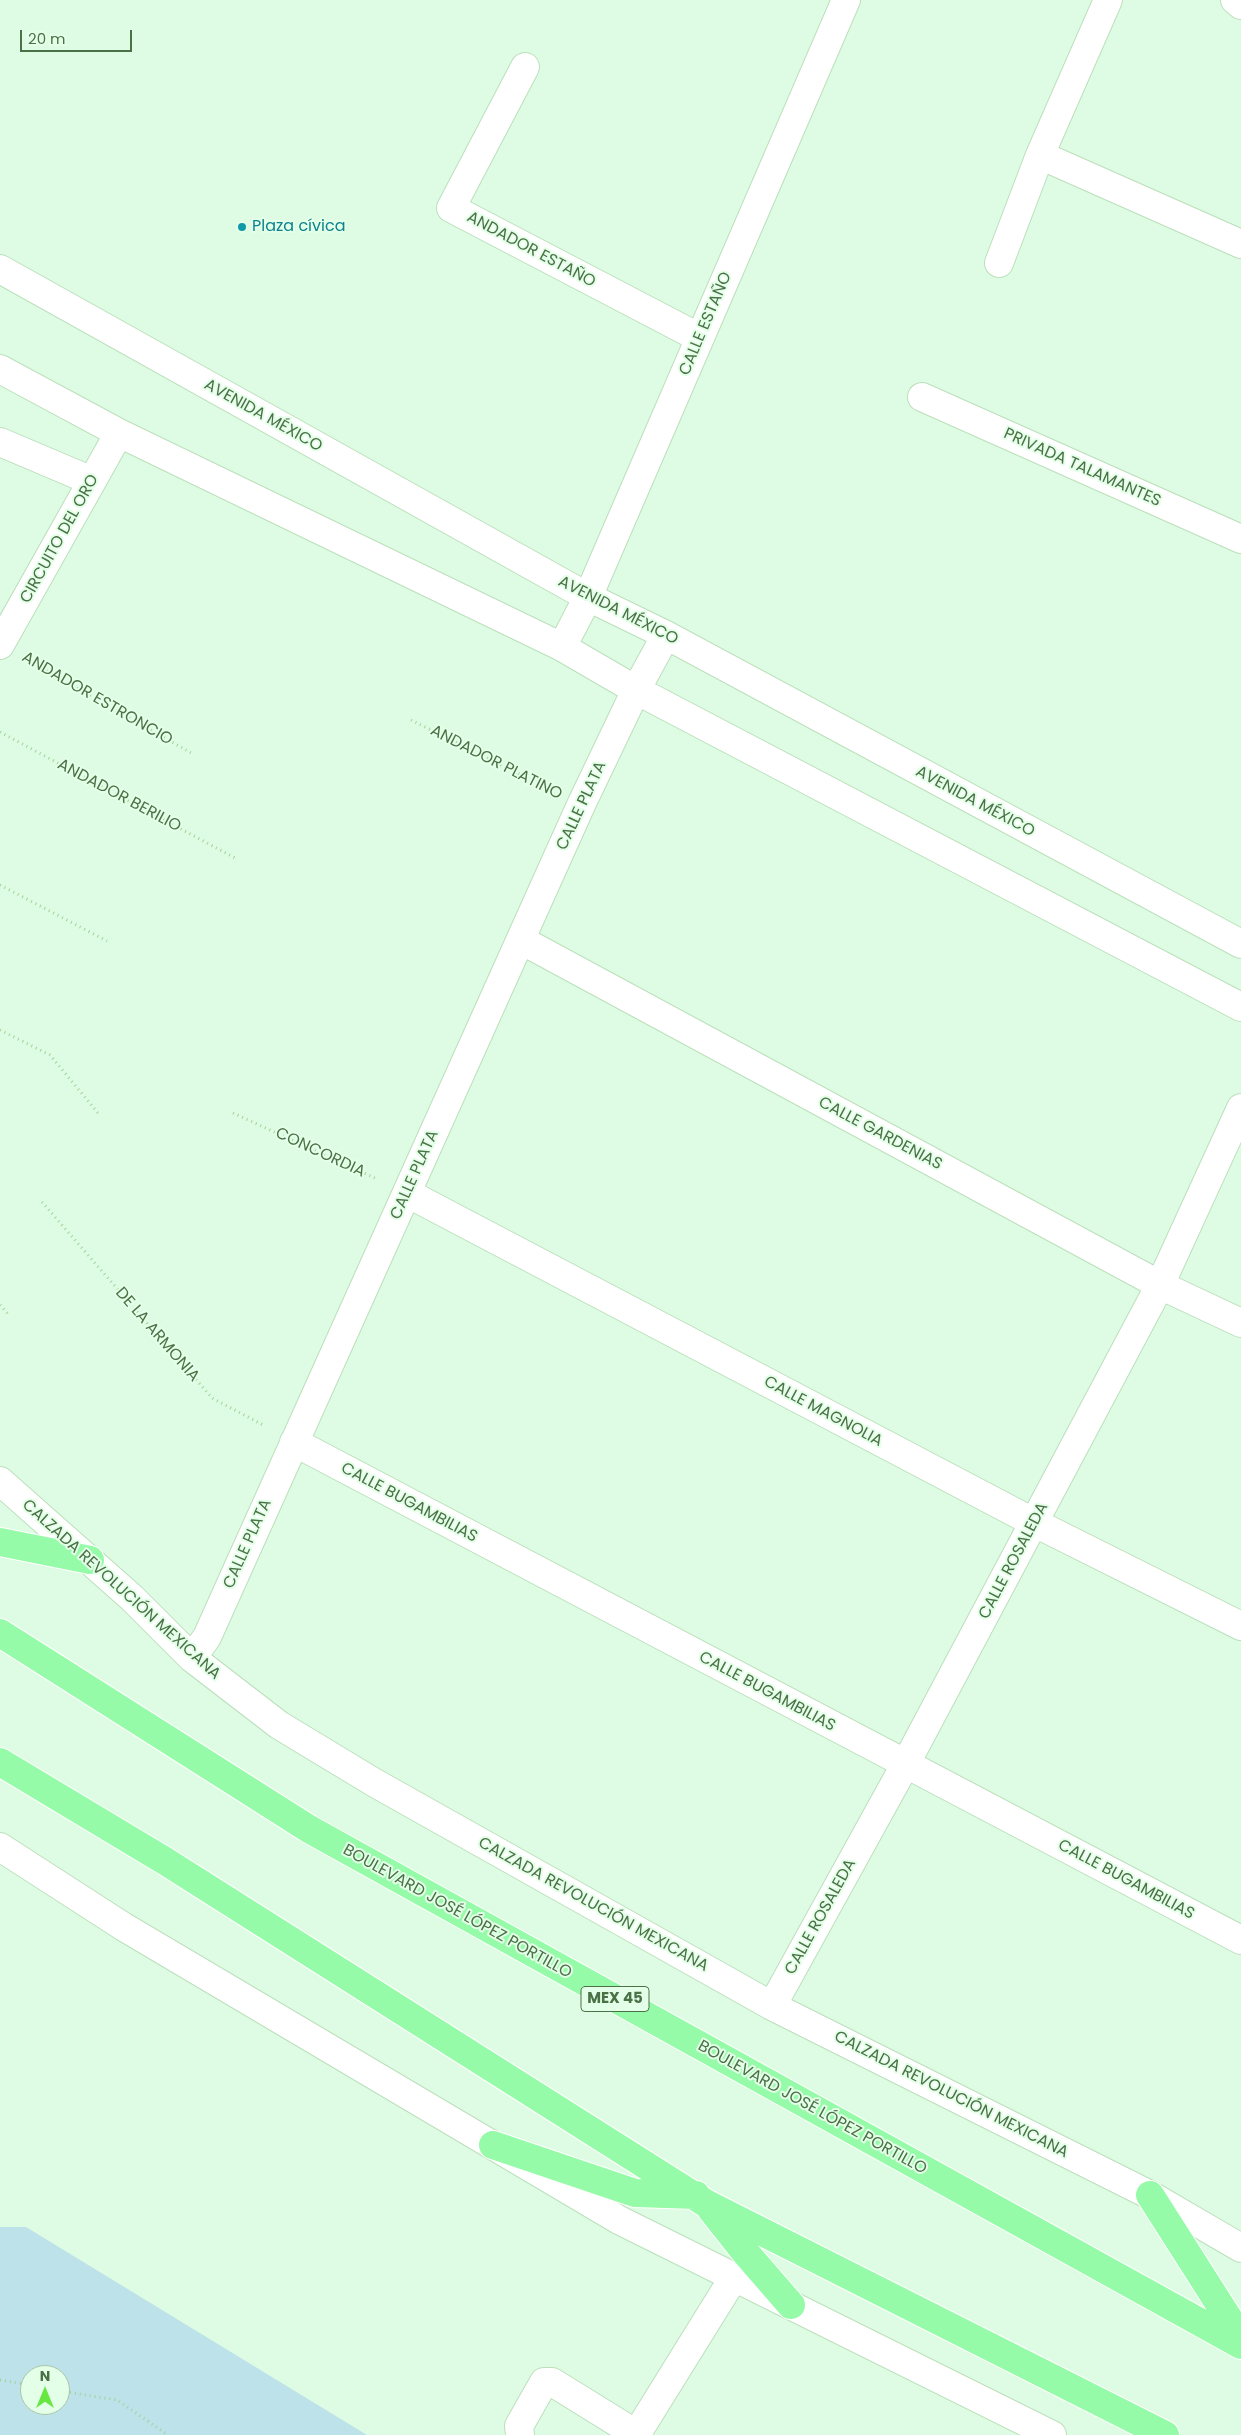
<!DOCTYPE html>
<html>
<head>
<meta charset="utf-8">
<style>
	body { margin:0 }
	#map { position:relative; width:1241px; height:2435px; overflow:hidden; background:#defce3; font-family:Poppins,sans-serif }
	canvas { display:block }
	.north { position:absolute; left:20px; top:2365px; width:50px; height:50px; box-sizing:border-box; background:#e4ffe8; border:1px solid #a7c6a8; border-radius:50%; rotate:0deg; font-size:14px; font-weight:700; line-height:20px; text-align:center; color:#4b7147 }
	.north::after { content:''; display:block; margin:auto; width:18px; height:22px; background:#68e742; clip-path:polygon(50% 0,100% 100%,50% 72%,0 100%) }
	.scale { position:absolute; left:20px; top:30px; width:112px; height:22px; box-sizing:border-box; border:2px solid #4b7147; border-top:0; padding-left:6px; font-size:15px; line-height:18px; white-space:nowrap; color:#4b7147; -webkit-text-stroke:4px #e4ffe8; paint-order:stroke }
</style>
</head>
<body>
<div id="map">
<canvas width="1241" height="2435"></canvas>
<div class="north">N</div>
<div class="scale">20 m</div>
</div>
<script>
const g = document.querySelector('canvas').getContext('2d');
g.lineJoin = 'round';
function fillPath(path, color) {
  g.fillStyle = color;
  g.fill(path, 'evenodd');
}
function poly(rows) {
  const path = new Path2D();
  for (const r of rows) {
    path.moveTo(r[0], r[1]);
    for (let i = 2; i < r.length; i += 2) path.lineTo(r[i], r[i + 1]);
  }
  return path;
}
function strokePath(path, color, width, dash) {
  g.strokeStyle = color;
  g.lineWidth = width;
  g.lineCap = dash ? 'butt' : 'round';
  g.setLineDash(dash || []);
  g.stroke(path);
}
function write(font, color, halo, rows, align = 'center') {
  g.font = font + ' Poppins,sans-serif';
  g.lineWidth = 4;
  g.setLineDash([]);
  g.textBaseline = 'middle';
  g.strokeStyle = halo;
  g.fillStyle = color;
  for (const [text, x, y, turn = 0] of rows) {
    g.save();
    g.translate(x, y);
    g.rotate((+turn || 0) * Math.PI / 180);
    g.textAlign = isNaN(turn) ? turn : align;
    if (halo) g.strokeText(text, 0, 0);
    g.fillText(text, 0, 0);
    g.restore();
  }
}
fillPath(poly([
	[0,2227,26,2227,367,2435,0,2435],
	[30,2375,60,2375,60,2405,30,2405]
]), '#bde2e9');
const minor = poly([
	[1235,0,1241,5],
	[525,67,451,208,700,338],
	[1040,155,1241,244],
	[999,263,1040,155,1108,0],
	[0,269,588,597,666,635,1241,944],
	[0,369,119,433,562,647,636,690,1241,1007],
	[922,397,1241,539],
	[0,442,92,481],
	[0,645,119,433],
	[562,647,588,597,846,0],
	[521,940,1160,1285,1241,1323],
	[407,1193,1035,1523,1241,1626],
	[294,1442,1241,1940],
	[0,1481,132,1598,192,1658,279,1725,375,1783,772,2006,1150,2195,1241,2248],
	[192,1658,207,1637,581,805,636,690,666,635],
	[0,1847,124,1927,619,2220,1052,2435],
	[772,2006,905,1765,1160,1285,1241,1108],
	[520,2435,519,2426,544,2382,552,2382,636,2434],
	[636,2435,734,2277]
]);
const major = poly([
	[0,1542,90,1560],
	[0,1633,309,1829,1241,2345],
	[0,1762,165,1861,707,2204,1165,2435],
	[493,2145,635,2193,696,2195],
	[1150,2195,1241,2338],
	[711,2209,745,2252,791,2305]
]);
strokePath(minor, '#bcdfbc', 30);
strokePath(major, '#fff', 30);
strokePath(poly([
	[29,661,193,754],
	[411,720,551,790],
	[0,732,237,859],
	[0,885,107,941],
	[0,1030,50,1055,98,1113],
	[233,1113,377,1179],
	[42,1202,212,1398,265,1426],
	[0,1305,9,1315],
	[0,2380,30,2385],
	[60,2391,117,2400,168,2435]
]), '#9ed59a', 3, [1, 4]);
strokePath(minor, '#fff', 28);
strokePath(major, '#96fba8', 28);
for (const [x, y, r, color] of [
	[242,227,5,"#0f9aa8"]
]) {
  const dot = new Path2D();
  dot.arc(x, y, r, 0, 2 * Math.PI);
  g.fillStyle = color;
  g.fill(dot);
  strokePath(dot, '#e4ffe8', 2);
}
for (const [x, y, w] of [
	[615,1999,68]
]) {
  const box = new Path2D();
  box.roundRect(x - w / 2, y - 12.5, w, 25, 4);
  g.fillStyle = '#e4ffe8';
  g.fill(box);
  strokePath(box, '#4b7147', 1);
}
write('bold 15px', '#4b7147', null, [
	["MEX 45",615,1999]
]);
write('16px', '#0d838f', '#e4ffe8', [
	["Plaza cívica",252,227]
], 'left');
write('16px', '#4b7147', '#e4ffe8', [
	["ANDADOR ESTAÑO",531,250,28],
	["CALLE ESTAÑO",706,324,-67],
	["AVENIDA MÉXICO",263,416,29],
	["PRIVADA TALAMANTES",1082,468,24],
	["CIRCUITO DEL ORO",60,539,-61],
	["AVENIDA MÉXICO",618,611,27],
	["ANDADOR ESTRONCIO",97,699,30],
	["ANDADOR PLATINO",496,763,27],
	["ANDADOR BERILIO",119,796,28],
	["AVENIDA MÉXICO",975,802,28],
	["CALLE PLATA",582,806,-65],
	["CALLE GARDENIAS",880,1134,28],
	["CONCORDIA",320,1153,25],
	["CALLE PLATA",415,1175,-66],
	["DE LA ARMONIA",157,1335,49],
	["CALLE MAGNOLIA",823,1412,28],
	["CALLE BUGAMBILIAS",409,1503,28],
	["CALLE PLATA",248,1544,-66],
	["CALLE ROSALEDA",1014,1561,-62],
	["CALZADA REVOLUCIÓN MEXICANA",121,1590,42],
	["CALLE BUGAMBILIAS",767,1692,28],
	["CALLE BUGAMBILIAS",1126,1880,28],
	["CALZADA REVOLUCIÓN MEXICANA",593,1905,29],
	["BOULEVARD JOSÉ LÓPEZ PORTILLO",457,1912,29],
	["CALLE ROSALEDA",821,1917,-61],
	["CALZADA REVOLUCIÓN MEXICANA",951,2095,27],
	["BOULEVARD JOSÉ LÓPEZ PORTILLO",812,2108,29]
]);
</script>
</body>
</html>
